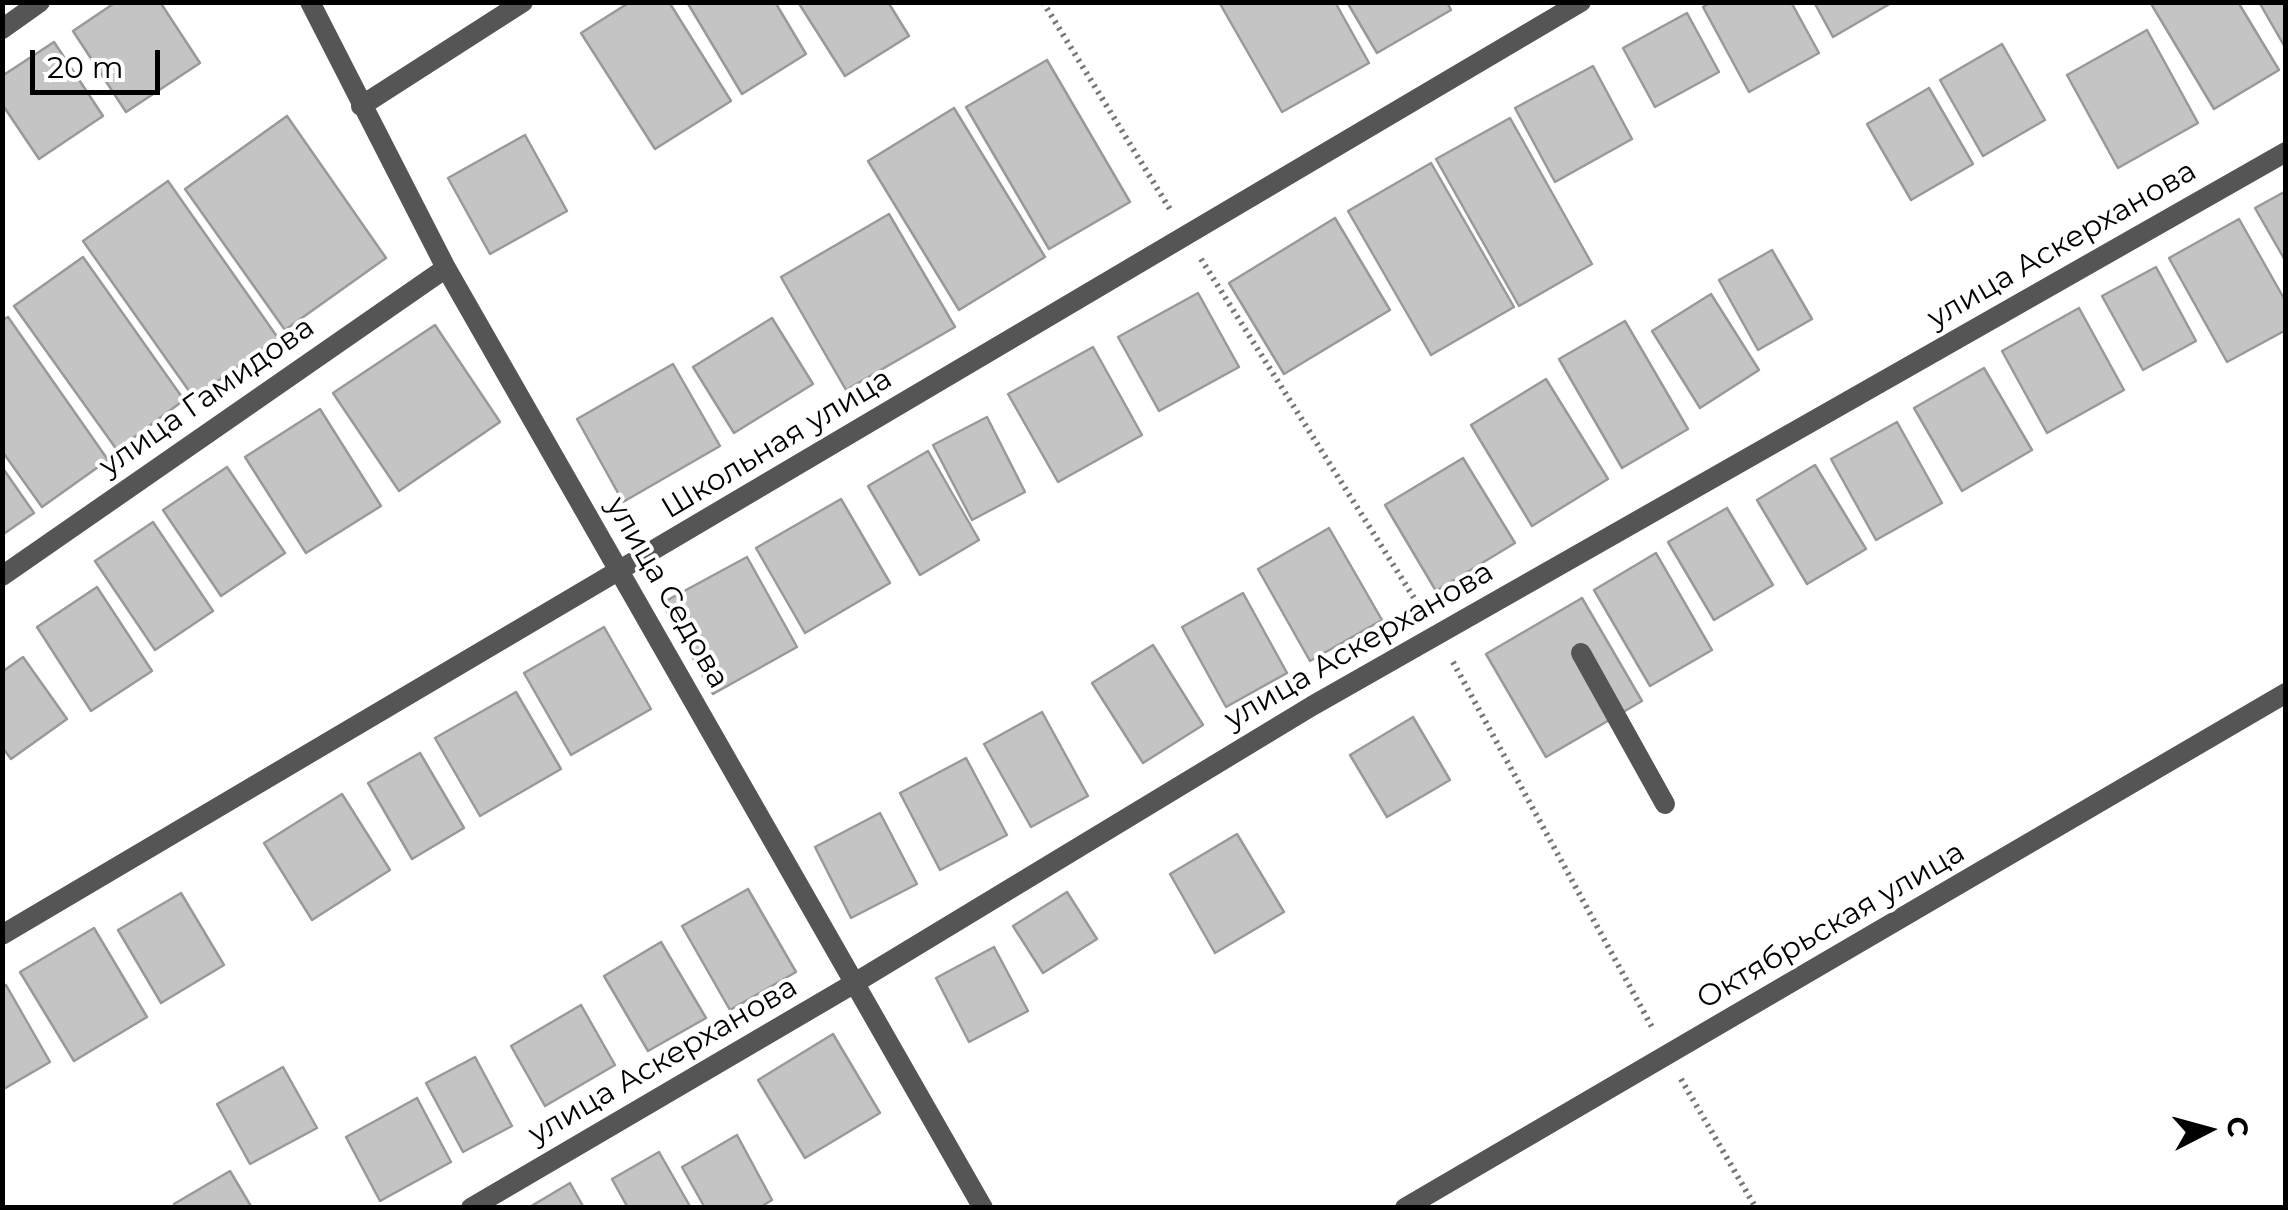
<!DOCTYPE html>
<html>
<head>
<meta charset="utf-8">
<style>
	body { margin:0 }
	#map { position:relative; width:2288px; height:1210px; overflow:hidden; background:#fff; font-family:Montserrat,sans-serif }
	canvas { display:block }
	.frame { position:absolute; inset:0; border:5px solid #000; pointer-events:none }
	.north { position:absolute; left:2158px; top:1080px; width:100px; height:100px; -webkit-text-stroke:8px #fff; paint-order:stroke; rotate:84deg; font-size:28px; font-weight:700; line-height:40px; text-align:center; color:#000 }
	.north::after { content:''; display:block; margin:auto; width:35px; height:45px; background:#000; clip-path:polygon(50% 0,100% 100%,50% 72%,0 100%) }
	.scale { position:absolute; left:30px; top:50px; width:130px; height:45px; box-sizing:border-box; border:5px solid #000; border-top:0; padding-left:12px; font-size:30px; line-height:35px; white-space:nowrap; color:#000; -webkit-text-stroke:8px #fff; paint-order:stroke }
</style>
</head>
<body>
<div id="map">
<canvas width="2288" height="1210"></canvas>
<div class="frame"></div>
<div class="north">С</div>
<div class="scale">20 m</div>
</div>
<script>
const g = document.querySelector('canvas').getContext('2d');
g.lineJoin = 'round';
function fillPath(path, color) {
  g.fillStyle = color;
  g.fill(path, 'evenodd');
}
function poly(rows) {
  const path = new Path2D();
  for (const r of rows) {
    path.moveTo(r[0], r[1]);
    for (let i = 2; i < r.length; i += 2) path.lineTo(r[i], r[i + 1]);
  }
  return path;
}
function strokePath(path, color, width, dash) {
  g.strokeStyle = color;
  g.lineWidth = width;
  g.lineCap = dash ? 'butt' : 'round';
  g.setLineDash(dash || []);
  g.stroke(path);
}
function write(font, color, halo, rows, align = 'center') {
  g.font = font + ' Montserrat,sans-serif';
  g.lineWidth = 8;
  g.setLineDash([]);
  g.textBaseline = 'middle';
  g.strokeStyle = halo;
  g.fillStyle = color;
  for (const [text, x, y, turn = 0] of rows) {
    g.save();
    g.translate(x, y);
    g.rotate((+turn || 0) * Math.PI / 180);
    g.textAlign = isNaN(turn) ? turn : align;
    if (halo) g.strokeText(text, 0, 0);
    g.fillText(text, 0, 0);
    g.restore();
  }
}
const building = poly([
	[116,2,160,2,200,63,126,112,73,31,116,2],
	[630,2,669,2,731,101,655,149,581,33,630,2],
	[687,2,775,2,806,54,742,94,687,2],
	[798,2,888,2,909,36,845,76,798,2],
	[1219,2,1335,2,1369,63,1282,112,1219,2],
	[1347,2,1447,2,1451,10,1377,53,1347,2],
	[1711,2,1791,2,1819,53,1749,92,1703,7,1711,2],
	[1814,2,1893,2,1833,37,1814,2],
	[2150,2,2238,2,2279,70,2214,109,2150,2],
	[2259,2,2286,2,2286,49,2259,2],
	[1687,13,1719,72,1655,107,1623,48,1687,13],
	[2147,30,2198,123,2118,168,2067,75,2147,30],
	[54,42,103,116,39,159,2,104,2,76,54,42],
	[2002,44,2045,120,1983,156,1940,80,2002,44],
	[1047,60,1130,202,1049,249,966,107,1047,60],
	[1593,66,1632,139,1555,182,1515,108,1593,66],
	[1929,88,1973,164,1911,200,1867,124,1929,88],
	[954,108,1045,257,959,310,868,161,954,108],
	[287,116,386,258,285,330,185,189,287,116],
	[1510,118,1592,264,1519,306,1436,159,1510,118],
	[525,135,567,211,490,254,448,178,525,135],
	[1431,163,1514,307,1431,355,1348,211,1431,163],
	[168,181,278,338,194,398,83,241,168,181],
	[2286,191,2286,262,2255,208,2286,191],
	[889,214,955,327,846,390,781,277,889,214],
	[1335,218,1390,310,1284,374,1229,283,1335,218],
	[2239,219,2286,302,2286,330,2227,362,2169,258,2239,219],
	[1772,250,1812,319,1758,350,1719,280,1772,250],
	[83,257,184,400,117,450,14,306,83,257],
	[2156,267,2196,341,2143,370,2102,296,2156,267],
	[1198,293,1239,367,1159,411,1118,337,1198,293],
	[1711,294,1759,370,1700,408,1652,331,1711,294],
	[2079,308,2124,390,2047,433,2002,351,2079,308],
	[8,317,108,460,42,507,2,451,2,320,8,317],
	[772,318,813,384,734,433,693,367,772,318],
	[1625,321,1688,429,1622,468,1559,359,1625,321],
	[435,325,500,422,399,491,333,393,435,325],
	[1093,347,1142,435,1058,482,1008,394,1093,347],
	[673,364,720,446,623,502,577,419,673,364],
	[1984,368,2032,450,1962,491,1914,408,1984,368],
	[1546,379,1608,479,1532,526,1471,425,1546,379],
	[320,409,381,506,306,553,245,457,320,409],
	[987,417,1025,492,972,520,933,445,987,417],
	[1897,422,1942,503,1876,540,1831,459,1897,422],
	[928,451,979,540,920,575,868,486,928,451],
	[1463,458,1515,543,1436,591,1385,505,1463,458],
	[1815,465,1866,549,1807,584,1757,500,1815,465],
	[2,467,34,513,2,535,2,467],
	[227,467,285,553,221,596,163,510,227,467],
	[841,499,890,583,805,633,756,548,841,499],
	[1727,508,1773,585,1714,620,1668,542,1727,508],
	[153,522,213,611,155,650,95,561,153,522],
	[1329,528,1382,620,1310,661,1258,569,1329,528],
	[1656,553,1712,650,1650,686,1594,590,1656,553],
	[747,557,797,647,713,694,662,603,747,557],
	[97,587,152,671,91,711,37,627,97,587],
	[1243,593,1287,673,1226,707,1182,627,1243,593],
	[1582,598,1642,701,1546,757,1486,654,1582,598],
	[604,627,651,709,571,755,524,673,604,627],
	[1153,645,1203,725,1143,763,1092,683,1153,645],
	[23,657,67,719,11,759,2,747,2,672,23,657],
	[516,692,561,769,480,816,435,738,516,692],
	[1042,712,1088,796,1031,827,984,744,1042,712],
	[1413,717,1450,780,1387,817,1350,755,1413,717],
	[420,753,464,828,412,859,368,783,420,753],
	[966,758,1007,835,940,870,900,793,966,758],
	[342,794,390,870,312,920,264,843,342,794],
	[880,813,917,884,851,918,815,847,880,813],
	[1237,834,1284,912,1215,953,1170,874,1237,834],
	[748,889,796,972,730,1010,682,926,748,889],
	[1067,892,1097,939,1043,973,1013,926,1067,892],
	[181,893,224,965,161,1003,118,930,181,893],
	[94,928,147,1017,74,1061,20,972,94,928],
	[661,942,706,1018,648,1051,604,976,661,942],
	[994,947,1028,1011,969,1042,936,978,994,947],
	[6,985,50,1062,2,1090,2,988,6,985],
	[581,1005,615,1065,545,1106,511,1046,581,1005],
	[833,1034,880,1113,805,1158,758,1080,833,1034],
	[475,1057,512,1126,463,1152,426,1083,475,1057],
	[283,1067,317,1128,250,1164,217,1104,283,1067],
	[417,1098,451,1162,380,1201,346,1137,417,1098],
	[737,1135,772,1200,759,1208,705,1208,682,1167,737,1135],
	[659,1152,691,1208,628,1208,612,1179,659,1152],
	[230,1171,252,1208,176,1208,174,1204,230,1171],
	[570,1183,584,1208,528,1208,570,1183]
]);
fillPath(building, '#c4c4c4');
strokePath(building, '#999', 2.5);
strokePath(poly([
	[1043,2,1171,211],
	[1201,259,1421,609],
	[1453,662,1653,1029],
	[1681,1079,1756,1208]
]), '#777', 6, [2.5, 5]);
strokePath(poly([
	[1581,653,1665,804]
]), '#555', 20);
strokePath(poly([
	[310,2,446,268,983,1208],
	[2,29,40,2],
	[361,106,523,2],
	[2,576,446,268],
	[2,935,1581,2],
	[471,1208,853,984,1312,706,2286,152],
	[1405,1208,2286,693]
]), '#555', 20);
write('30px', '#000', '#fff', [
	["улица Аскерханова",2062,245,-30],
	["улица Гамидова",207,397,-35],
	["Школьная улица",777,444,-31],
	["улица Седова",667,593,60],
	["улица Аскерханова",1359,646,-30],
	["Октябрьская улица",1831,926,-30],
	["улица Аскерханова",663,1061,-30]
]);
</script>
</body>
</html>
